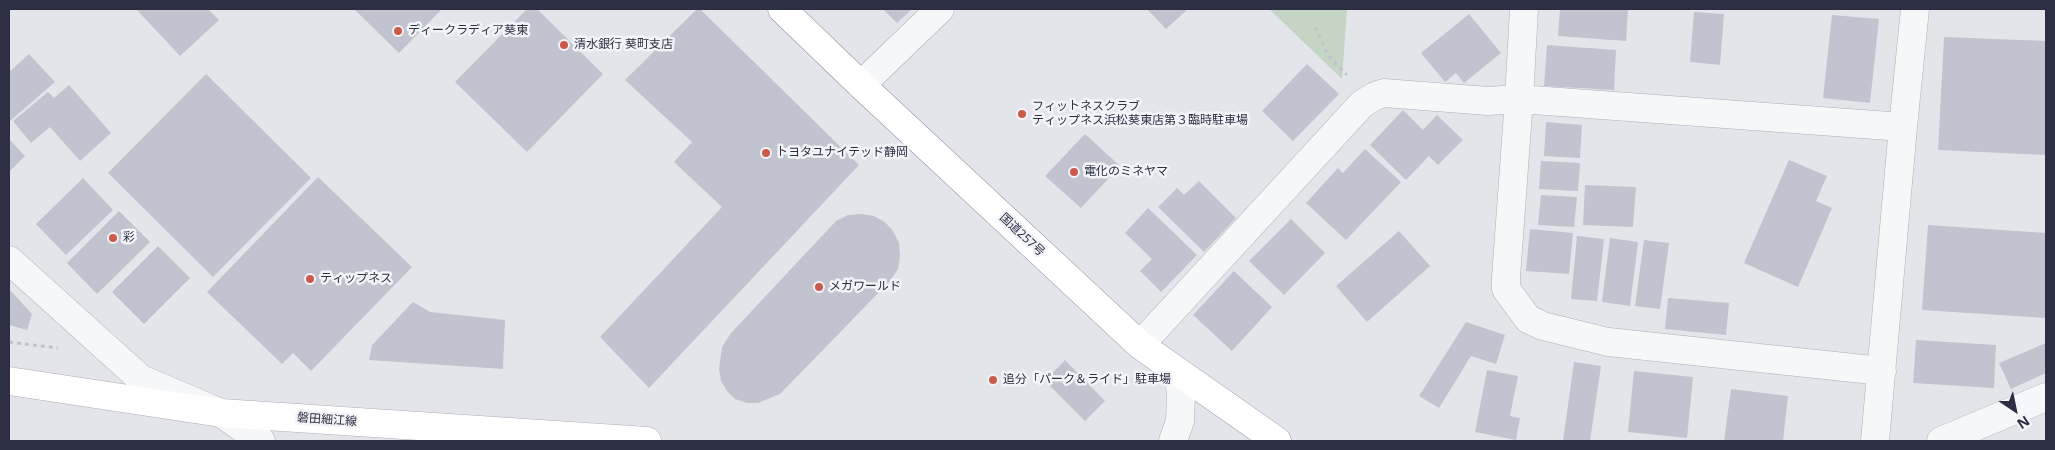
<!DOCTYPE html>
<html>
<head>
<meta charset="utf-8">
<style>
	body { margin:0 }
	#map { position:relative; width:2055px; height:450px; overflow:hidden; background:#e4e5eb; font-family:"Noto Sans",sans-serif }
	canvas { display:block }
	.frame { position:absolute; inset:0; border:10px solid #2c2e43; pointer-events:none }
	.north { position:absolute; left:1990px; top:385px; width:50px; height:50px; -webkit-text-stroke:4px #f3f4f8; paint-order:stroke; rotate:146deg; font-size:14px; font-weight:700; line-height:20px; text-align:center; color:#2c2e43 }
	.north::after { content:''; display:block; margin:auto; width:18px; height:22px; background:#2c2e43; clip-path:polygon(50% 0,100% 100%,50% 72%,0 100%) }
</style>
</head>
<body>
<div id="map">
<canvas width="2055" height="450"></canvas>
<div class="frame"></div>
<div class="north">N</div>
</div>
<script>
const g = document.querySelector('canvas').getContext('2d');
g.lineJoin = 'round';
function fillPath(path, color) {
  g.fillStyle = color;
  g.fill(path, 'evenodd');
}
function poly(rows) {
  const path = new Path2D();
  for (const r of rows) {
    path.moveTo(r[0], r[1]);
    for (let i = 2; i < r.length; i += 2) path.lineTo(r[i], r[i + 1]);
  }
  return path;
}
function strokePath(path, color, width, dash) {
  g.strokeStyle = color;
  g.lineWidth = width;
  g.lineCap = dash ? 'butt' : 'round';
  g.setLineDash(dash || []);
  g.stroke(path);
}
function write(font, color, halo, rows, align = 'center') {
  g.font = font + ' "Noto Sans","Noto Sans JP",sans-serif';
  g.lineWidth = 5;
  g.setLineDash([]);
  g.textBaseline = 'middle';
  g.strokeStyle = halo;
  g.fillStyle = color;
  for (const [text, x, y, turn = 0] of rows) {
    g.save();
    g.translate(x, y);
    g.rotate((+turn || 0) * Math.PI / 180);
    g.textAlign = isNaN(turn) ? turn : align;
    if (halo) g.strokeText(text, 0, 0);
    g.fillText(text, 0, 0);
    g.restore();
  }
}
fillPath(poly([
	[1269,9,1347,9,1342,79]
]), '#c5d5c5');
fillPath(poly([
	[136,9,208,9,219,20,180,56],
	[354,9,442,9,399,53],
	[527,9,537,9,603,74,527,152,455,82],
	[697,9,700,9,859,165,649,388,600,337,722,207,674,162,692,142,625,80],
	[883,9,912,9,897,23],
	[1147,9,1188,9,1166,29],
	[1560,9,1628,9,1626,41,1558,36],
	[1694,12,1724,14,1720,65,1690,62],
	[1469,14,1501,53,1464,83,1456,73,1445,82,1421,53],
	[1832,15,1879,19,1870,103,1823,98],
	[1944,37,2046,41,2046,155,1938,150],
	[1547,45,1616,50,1614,90,1544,86],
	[29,54,55,82,10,121,9,72],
	[1307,64,1339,94,1293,141,1262,111],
	[206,74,311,178,213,277,108,173],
	[69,85,111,133,80,161,50,127,31,143,13,121,48,92,54,98],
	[1403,110,1423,130,1437,115,1463,140,1438,165,1429,156,1406,180,1370,145],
	[1546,122,1582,125,1580,158,1544,156],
	[1085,134,1120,166,1081,208,1045,176],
	[9,139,25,156,9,172],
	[1365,149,1401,182,1346,240,1306,203,1338,168,1343,173],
	[1789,160,1827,176,1816,201,1832,208,1798,287,1744,263],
	[1541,161,1580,163,1578,191,1539,189],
	[318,177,412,267,311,371,293,353,282,364,207,292],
	[83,178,113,210,66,255,36,224],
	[1199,181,1236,218,1204,252,1158,207,1177,188,1184,195],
	[1585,185,1636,187,1633,227,1583,225],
	[1541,195,1577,197,1574,227,1538,225],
	[1148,208,1197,255,1161,292,1140,271,1152,259,1125,233],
	[119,211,150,242,97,294,67,263],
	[861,214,874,216,885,222,893,231,899,243,900,256,898,269,890,281,780,394,758,403,747,403,735,399,727,391,721,381,719,369,722,347,731,333,836,221,848,215],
	[1291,219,1325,253,1284,295,1249,261],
	[1928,225,2046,233,2046,318,1922,310],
	[1530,229,1573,233,1569,274,1526,271],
	[1399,231,1430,266,1367,322,1336,286],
	[1577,236,1604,239,1597,301,1571,299],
	[1610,238,1638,242,1630,306,1602,302],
	[1644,240,1669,243,1660,309,1635,306],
	[158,246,190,278,144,324,112,292],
	[1234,271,1272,307,1232,351,1193,315],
	[9,289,32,314,27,330,9,325],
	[1668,298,1729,303,1726,335,1665,329],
	[413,302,430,312,505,320,503,369,369,360,372,345],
	[1466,322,1505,335,1496,364,1471,356,1439,408,1419,396],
	[1916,340,1996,345,1994,388,1913,383],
	[2046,343,2046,373,2011,389,1999,363],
	[1065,360,1105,401,1085,421,1045,381],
	[1574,362,1601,366,1590,441,1563,441],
	[1487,370,1518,376,1510,416,1520,418,1516,440,1475,432],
	[1634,371,1693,377,1687,438,1628,432],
	[1731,389,1788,396,1783,441,1724,441]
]), '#c1c3ce');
const minor = poly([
	[1524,9,1519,99,1506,277,1506,289,1528,319,1543,326,1608,342,1882,371],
	[1140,345,1362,104,1375,96,1384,93,1488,101,1519,99,1903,127],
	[1173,441,1180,421,1181,394,1178,372],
	[1875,441,1903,127,1915,9],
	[1941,441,2046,397]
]);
const tertiary = poly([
	[861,85,940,9],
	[9,260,141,379,221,413,261,441]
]);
const secondary = poly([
	[9,381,221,413,647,441]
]);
const trunk = poly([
	[782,9,861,85,1140,345,1277,441]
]);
strokePath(minor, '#adaeb9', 29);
strokePath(tertiary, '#adaeb9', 29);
strokePath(secondary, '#adaeb9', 29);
strokePath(trunk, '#8b8fa2', 29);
strokePath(poly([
	[1315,27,1328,55,1347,75],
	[9,342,58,348]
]), '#c1c3ca', 3, [4, 4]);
strokePath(minor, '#f6f7f9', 28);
strokePath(tertiary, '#f6f7f9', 28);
strokePath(secondary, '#fff', 28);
strokePath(trunk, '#fff', 28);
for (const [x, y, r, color] of [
	[398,31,5,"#cb5a4e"],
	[564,45,5,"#cb5a4e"],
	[1022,114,5,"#cb5a4e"],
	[766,153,5,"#cb5a4e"],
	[1074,172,5,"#cb5a4e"],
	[113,238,5,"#cb5a4e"],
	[310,279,5,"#cb5a4e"],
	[819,287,5,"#cb5a4e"],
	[993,380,5,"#cb5a4e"]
]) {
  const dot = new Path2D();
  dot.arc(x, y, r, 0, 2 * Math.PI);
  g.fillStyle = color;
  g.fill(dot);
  strokePath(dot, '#f3f4f8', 2);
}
write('12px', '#2c2e43', '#f3f4f8', [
	["ディークラディア葵東",408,31],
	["清水銀行 葵町支店",574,45],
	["フィットネスクラブ",1032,107],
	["ティップネス浜松葵東店第３臨時駐車場",1032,121],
	["トヨタユナイテッド静岡",776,153],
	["電化のミネヤマ",1084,172],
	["彩",123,238],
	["ティップネス",320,279],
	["メガワールド",829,287],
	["追分「パーク＆ライド」駐車場",1003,380]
], 'left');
write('12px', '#2c2e43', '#f3f4f8', [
	["国道257号",1022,235,43],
	["磐田細江線",327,420,4]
]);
</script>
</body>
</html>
